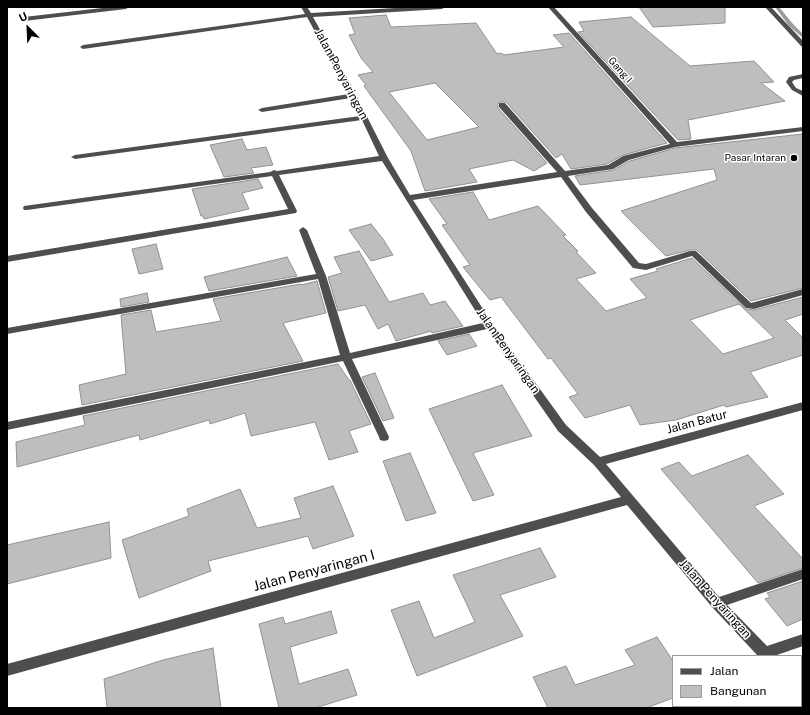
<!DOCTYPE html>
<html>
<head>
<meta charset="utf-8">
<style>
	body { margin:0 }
	#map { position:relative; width:810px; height:715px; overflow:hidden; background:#fff; font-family:"Public Sans",sans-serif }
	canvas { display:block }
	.frame { position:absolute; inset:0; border:8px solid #000; pointer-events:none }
	.legend { position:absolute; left:672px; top:655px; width:130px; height:52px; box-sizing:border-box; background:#fff; border:1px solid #999; margin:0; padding:5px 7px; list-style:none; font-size:12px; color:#000 }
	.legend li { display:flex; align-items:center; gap:8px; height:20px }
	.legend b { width:20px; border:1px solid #999 }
	.north { position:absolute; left:8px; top:8px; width:40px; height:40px; -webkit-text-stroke:3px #fff; paint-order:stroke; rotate:336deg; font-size:11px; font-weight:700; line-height:16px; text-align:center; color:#000 }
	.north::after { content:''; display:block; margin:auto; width:14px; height:18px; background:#000; clip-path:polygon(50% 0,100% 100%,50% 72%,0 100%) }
</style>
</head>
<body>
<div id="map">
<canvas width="810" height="715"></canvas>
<div class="frame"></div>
<ul class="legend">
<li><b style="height:5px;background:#4e4e4e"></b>Jalan</li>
<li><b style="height:11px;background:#bebebe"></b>Bangunan</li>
</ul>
<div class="north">U</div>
</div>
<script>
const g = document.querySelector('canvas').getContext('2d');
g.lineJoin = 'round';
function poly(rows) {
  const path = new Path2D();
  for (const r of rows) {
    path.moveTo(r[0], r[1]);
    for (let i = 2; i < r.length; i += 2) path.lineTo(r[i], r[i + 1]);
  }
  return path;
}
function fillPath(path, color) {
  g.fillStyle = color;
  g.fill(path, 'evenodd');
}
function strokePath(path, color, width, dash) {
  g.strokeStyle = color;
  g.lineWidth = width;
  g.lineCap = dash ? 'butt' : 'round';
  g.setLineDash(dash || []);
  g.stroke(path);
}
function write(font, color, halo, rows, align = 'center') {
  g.font = font + ' "Public Sans",sans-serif';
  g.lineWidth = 3;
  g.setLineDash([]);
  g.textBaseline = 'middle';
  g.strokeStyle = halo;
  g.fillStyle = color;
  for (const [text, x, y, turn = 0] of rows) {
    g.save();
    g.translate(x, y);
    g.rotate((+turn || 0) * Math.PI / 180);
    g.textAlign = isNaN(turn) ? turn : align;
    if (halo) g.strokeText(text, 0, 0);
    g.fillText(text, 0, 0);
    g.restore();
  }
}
fillPath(poly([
	[775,7,779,7,793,24,803,34,803,38,789,26,775,7]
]), '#9c9c9c');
const building = poly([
	[639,7,725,7,725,23,653,27,639,7],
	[386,15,391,27,476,23,497,54,501,53,504,55,564,47,553,35,569,33,667,143,623,155,607,164,571,169,562,154,556,158,506,102,499,102,498,103,498,108,547,163,534,171,513,160,469,169,477,182,425,191,411,151,364,86,366,85,358,75,373,72,361,58,349,35,355,34,349,18,386,15],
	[435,83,479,127,427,140,389,92,435,83],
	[631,17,690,66,754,61,774,82,761,83,785,101,688,120,691,139,678,140,578,32,584,31,579,22,631,17],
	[803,134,803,288,751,301,697,250,690,250,666,256,621,211,717,180,714,169,580,185,575,176,613,170,630,161,675,148,803,134],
	[242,139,247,150,266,147,273,165,251,168,254,173,224,177,210,145,242,139],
	[258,179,263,188,242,193,249,209,204,219,203,216,201,216,192,189,258,179],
	[473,192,489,220,538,206,566,235,563,236,578,251,576,252,596,273,576,279,606,311,647,298,630,279,658,271,656,269,692,258,746,309,754,310,803,297,803,314,785,320,803,338,803,355,750,372,768,397,726,407,724,405,676,420,640,425,630,405,585,418,569,397,578,394,551,358,548,359,501,297,490,300,463,267,470,265,442,225,447,224,429,199,473,192],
	[739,304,774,338,723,354,690,320,739,304],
	[371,224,383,239,393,255,371,261,349,230,371,224],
	[156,244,163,269,139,274,132,249,156,244],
	[359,251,389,302,423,293,430,305,445,301,463,326,432,333,431,331,396,341,388,324,378,329,365,305,338,311,328,277,342,273,334,257,359,251],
	[287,257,297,276,209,291,204,277,287,257],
	[317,281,326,313,283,323,303,361,82,405,79,385,126,374,121,315,151,310,156,332,221,321,213,299,301,284,301,285,317,281],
	[147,293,149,302,121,307,120,299,147,293],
	[469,334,477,346,447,355,438,341,469,334],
	[338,364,349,380,350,380,371,424,349,431,358,452,329,460,315,422,251,436,245,413,210,424,209,420,140,440,139,435,17,467,16,442,85,425,83,416,338,364],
	[375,373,394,418,383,421,362,377,375,373],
	[502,385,532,436,473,453,494,495,473,501,429,409,502,385],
	[410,453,436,513,406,521,383,461,410,453],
	[748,455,784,494,754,506,803,559,803,568,758,583,661,469,679,462,692,476,748,455],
	[333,486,354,536,313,549,308,536,208,561,211,571,139,598,122,540,189,516,187,509,240,489,257,528,301,518,294,498,333,486],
	[109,522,111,558,7,584,7,545,109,522],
	[540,548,556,577,500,595,523,636,417,676,391,610,419,601,434,638,475,622,453,575,540,548],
	[803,581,803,619,787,626,765,599,770,597,767,593,803,581],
	[331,611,337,633,290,647,299,684,348,669,357,695,315,708,279,708,259,624,283,617,285,624,331,611],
	[657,637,673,661,673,698,646,708,548,708,533,677,566,666,575,685,635,665,625,650,657,637],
	[213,648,221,708,107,708,104,679,163,660,213,648]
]);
fillPath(building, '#bebebe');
strokePath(building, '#929292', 1);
fillPath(poly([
	[111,7,129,7,126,9,24,21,21,19,24,17,111,7],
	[301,7,307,7,311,13,412,7,445,7,442,9,313,17,351,85,388,158,410,195,557,172,499,107,499,103,505,103,565,171,608,165,623,156,670,144,548,7,554,7,677,142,803,127,803,131,675,147,629,160,613,169,568,176,592,208,639,263,646,264,690,251,696,251,751,303,803,289,803,295,754,309,746,308,692,256,646,270,633,268,586,212,561,177,413,200,492,323,566,425,600,457,803,402,803,410,606,464,719,597,803,569,803,579,727,605,767,646,803,634,803,646,774,656,758,656,712,607,627,505,7,676,7,664,621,497,594,465,558,431,487,329,352,359,389,437,388,440,384,441,380,440,379,437,343,361,7,430,7,422,340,355,318,279,7,334,7,328,316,274,299,230,303,227,307,230,326,276,350,353,483,323,382,161,279,175,297,211,296,213,7,262,7,256,288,209,272,176,27,210,24,210,23,208,24,206,270,172,274,170,277,171,379,156,362,120,75,159,71,157,75,155,360,116,351,98,262,112,258,110,262,108,349,94,307,17,83,49,80,47,83,45,305,14,301,7],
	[765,7,771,7,803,41,803,47,801,46,765,7],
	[803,74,803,78,794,80,792,82,796,88,803,91,803,96,792,90,786,82,789,77,803,74],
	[801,686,803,687,803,702,801,701,801,686]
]), '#4e4e4e');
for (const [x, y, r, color] of [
	[794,158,4,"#000"]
]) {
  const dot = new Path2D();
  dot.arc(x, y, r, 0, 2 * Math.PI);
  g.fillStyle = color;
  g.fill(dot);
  strokePath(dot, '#fff', 1.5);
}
write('10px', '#000', '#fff', [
	["Gang I",620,70,48]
]);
write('10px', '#000', '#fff', [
	["Pasar Intaran",786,158]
], 'right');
write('12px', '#000', '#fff', [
	["Jalan Penyaringan",341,74,62],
	["Jalan Penyaringan",508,351,55],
	["Jalan Batur",697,422,-15],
	["Jalan Penyaringan",715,599,48]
]);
write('14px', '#000', '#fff', [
	["Jalan Penyaringan I",314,571,-15]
]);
</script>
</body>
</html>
